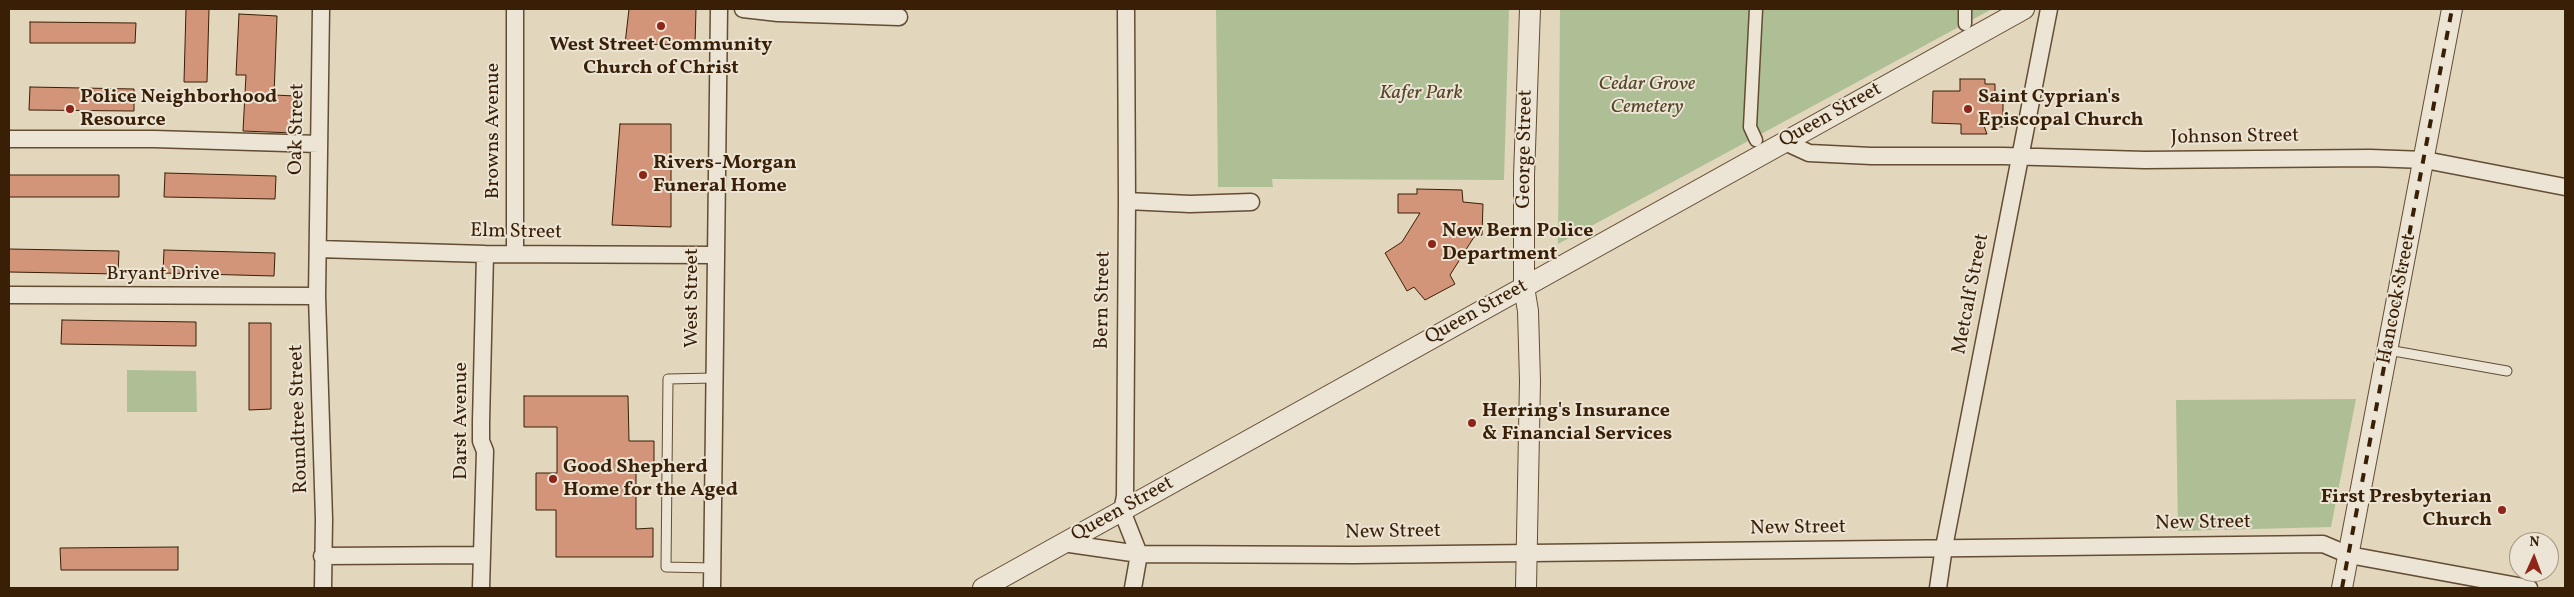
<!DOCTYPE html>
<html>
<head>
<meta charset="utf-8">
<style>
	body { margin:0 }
	#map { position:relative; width:2574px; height:597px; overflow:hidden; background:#e2d6bd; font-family:Vollkorn,serif }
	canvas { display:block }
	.frame { position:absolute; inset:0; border:10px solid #391f05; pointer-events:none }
	.north { position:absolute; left:2509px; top:532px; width:50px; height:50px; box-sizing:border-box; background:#ece4d4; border:1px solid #a49581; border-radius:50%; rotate:2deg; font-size:14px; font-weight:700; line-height:20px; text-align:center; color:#391f05 }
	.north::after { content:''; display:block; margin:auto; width:18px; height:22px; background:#8f2418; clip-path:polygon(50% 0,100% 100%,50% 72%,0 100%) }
</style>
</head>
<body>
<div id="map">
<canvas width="2574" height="597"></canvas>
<div class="frame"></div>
<div class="north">N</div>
</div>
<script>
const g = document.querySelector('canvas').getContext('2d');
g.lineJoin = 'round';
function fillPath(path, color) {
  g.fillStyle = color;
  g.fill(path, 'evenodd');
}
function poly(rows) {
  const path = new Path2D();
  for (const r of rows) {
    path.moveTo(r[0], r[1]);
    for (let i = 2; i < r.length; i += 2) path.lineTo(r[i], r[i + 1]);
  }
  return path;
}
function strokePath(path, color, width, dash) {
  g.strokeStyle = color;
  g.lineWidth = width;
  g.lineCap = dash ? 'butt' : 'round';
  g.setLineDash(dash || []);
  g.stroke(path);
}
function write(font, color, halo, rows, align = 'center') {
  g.font = font + ' Vollkorn,serif';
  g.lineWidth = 4;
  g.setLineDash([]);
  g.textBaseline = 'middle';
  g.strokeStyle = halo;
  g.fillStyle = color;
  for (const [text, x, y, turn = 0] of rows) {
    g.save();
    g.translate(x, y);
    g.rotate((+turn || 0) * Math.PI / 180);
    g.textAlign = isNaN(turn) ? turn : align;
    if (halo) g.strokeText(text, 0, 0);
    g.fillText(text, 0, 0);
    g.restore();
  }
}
fillPath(poly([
	[1216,9,1509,9,1504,180,1272,179,1273,187,1218,187],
	[1560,9,1992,9,1558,244],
	[127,370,196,371,197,412,127,412],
	[2356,399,2331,527,2178,531,2176,400]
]), '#aebf95');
const building = poly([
	[186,9,209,9,207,82,184,82,186,9],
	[629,9,696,9,695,45,625,44,629,9],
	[239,14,277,16,274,95,295,96,293,133,243,131,246,75,236,75,239,14],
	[30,22,136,23,135,43,30,43,30,22],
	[1960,79,1985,79,1985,84,1995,84,1995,94,2003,94,2003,127,1984,126,1987,134,1961,134,1961,124,1932,123,1933,91,1960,91,1960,79],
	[30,87,134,89,134,111,29,110,30,87],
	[620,124,671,124,671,227,612,225,620,124],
	[165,173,276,176,275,199,164,197,165,173],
	[9,175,119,175,119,197,9,197,9,175],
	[1417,189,1462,190,1463,202,1483,204,1482,235,1474,237,1450,275,1455,284,1425,300,1414,287,1407,291,1385,253,1402,242,1420,213,1398,213,1398,194,1417,194,1417,189],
	[9,249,119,251,118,274,9,272,9,249],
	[164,250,275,253,274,276,163,273,164,250],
	[62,320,196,322,196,346,61,344,62,320],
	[249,323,271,323,271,409,249,410,249,323],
	[524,396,628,396,629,441,654,441,654,471,636,471,636,529,653,528,653,557,556,557,556,510,536,510,536,473,557,473,557,427,524,427,524,396],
	[178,547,178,570,61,570,60,548,178,547]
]);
fillPath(building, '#d39579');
strokePath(building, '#391f05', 1);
const service = poly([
	[2388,350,2507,371],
	[712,568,666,567,668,379,713,378]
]);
const pedestrian = poly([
	[1756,9,1750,127,1756,140],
	[1965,24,1965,9]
]);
const minor = poly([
	[321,9,317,296,324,519,323,588],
	[515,9,515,253],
	[743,9,778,13,899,17],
	[1126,9,1127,201,1125,496,1122,511,1139,554,1133,588],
	[9,139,154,139,319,144],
	[1785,142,1809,153,1871,156,2003,156,2145,160,2370,158,2425,160,2565,187],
	[1127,201,1190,204,1251,202],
	[318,249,485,254,714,255],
	[9,295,317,296],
	[1063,543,1139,554,1355,555,2323,544,2349,555,2529,588],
	[322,556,482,555],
	[481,588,485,451,481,441,481,422,485,254],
	[712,588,719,9],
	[1938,588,1944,547,2049,9]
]);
const tertiary = poly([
	[983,588,2024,9],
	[1526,588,1530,381,1528,311,1524,287,1524,176,1530,9],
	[2342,588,2452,9]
]);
strokePath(service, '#634d33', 11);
strokePath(pedestrian, '#634d33', 15);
strokePath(minor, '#634d33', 19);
strokePath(tertiary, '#634d33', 22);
strokePath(service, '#ece4d4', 9);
strokePath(pedestrian, '#ece4d4', 12);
strokePath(minor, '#ece4d4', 16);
strokePath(tertiary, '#ece4d4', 20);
strokePath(poly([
	[2342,588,2452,9]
]), '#391f05', 4, [9, 9]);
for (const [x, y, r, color] of [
	[661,26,5,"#8f2418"],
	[70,109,5,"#8f2418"],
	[1968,109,5,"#8f2418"],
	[643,175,5,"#8f2418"],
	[1432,244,5,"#8f2418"],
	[1472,423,5,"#8f2418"],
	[553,479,5,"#8f2418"],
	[2502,510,5,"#8f2418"]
]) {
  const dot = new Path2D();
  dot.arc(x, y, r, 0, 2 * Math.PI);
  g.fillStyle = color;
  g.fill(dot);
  strokePath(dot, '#ece4d4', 2);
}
write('bold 20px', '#391f05', '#ece4d4', [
	["West Street Community",661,46,"center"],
	["Church of Christ",661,69,"center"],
	["Police Neighborhood",80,98],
	["Resource",80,121],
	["Saint Cyprian's",1978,98],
	["Episcopal Church",1978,121],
	["Rivers-Morgan",653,164],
	["Funeral Home",653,187],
	["New Bern Police",1442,232],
	["Department",1442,255],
	["Herring's Insurance",1482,412],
	["& Financial Services",1482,435],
	["Good Shepherd",563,468],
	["Home for the Aged",563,491],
	["First Presbyterian",2492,498,"right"],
	["Church",2492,521,"right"]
], 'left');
write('italic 20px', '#564729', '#ece4d4', [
	["Cedar Grove",1647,85],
	["Cemetery",1647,108],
	["Kafer Park",1421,94]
]);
write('20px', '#391f05', '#ece4d4', [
	["Queen Street",1831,116,-29],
	["Oak Street",298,129,-89],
	["Browns Avenue",494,131,-90],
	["Johnson Street",2235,138,-1],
	["George Street",1526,149,-89],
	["Elm Street",516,233,1],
	["Bryant Drive",163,275],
	["Metcalf Street",1972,294,-79],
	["West Street",693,298,-90],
	["Hancock Street",2398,299,-79],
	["Bern Street",1104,300,-89],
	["Queen Street",1477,313,-29],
	["Roundtree Street",300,419,-92],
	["Darst Avenue",462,421,-90],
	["Queen Street",1123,510,-29],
	["New Street",2203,524,-1],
	["New Street",1798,529,-1],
	["New Street",1393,533,-1]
]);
</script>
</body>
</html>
